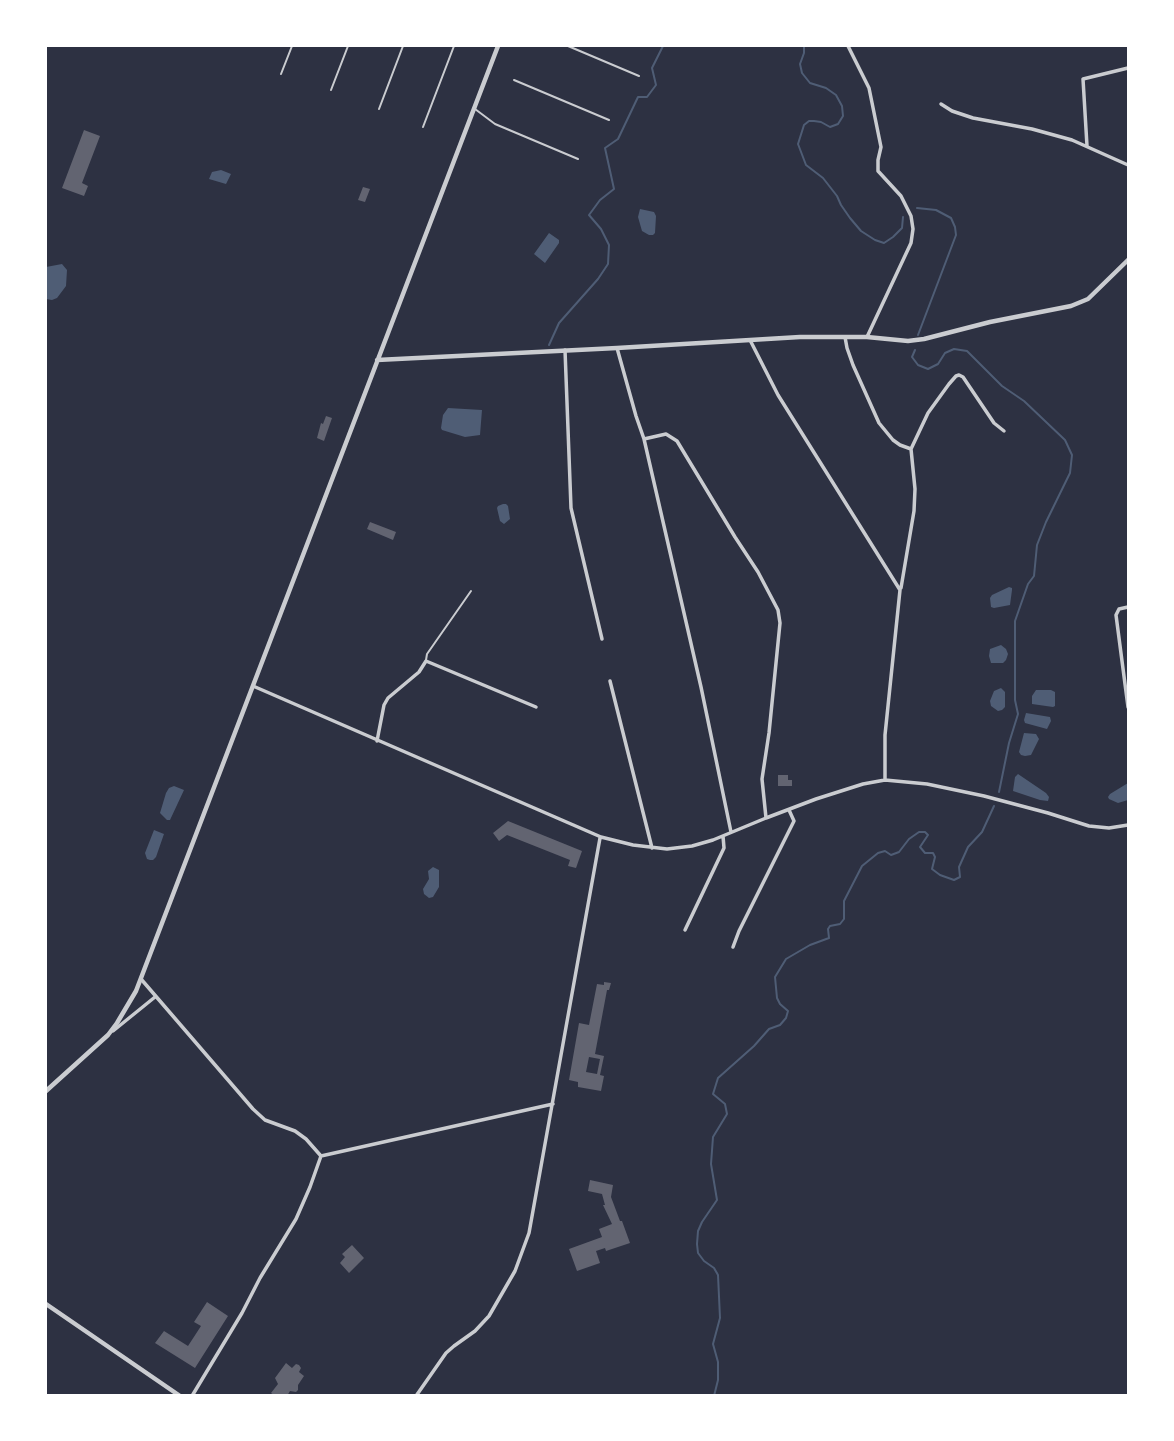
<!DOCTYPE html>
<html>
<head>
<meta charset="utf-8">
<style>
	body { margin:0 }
	#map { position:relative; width:1174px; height:1441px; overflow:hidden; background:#2d3142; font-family:"Exo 2",sans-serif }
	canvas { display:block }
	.frame { position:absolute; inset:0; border:47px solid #fff; pointer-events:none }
</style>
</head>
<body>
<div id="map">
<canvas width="1174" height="1441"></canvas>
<div class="frame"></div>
</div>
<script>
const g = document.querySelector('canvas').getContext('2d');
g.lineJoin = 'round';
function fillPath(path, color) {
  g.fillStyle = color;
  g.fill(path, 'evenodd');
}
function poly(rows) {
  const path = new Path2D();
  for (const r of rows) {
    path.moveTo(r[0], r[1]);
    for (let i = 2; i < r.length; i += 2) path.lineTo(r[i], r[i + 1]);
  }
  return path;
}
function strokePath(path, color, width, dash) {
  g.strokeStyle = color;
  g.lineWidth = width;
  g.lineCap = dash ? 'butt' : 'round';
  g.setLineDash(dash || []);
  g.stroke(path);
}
fillPath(poly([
	[221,170,231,174,226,184,209,179,212,172],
	[640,209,654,212,656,216,655,233,653,235,649,235,642,231,638,217],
	[549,233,559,240,559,243,545,263,534,254],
	[62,264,67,270,66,286,57,298,52,300,46,299,46,267],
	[448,408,482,410,480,435,465,437,442,430,441,428,443,415],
	[503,504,506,504,508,506,510,519,504,524,500,521,497,508,498,506],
	[1009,587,1012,588,1012,590,1010,605,994,608,991,607,990,598,992,595],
	[1001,645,1006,649,1008,654,1006,660,1003,663,991,663,989,656,990,649],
	[1001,688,1005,692,1005,707,1002,710,998,711,991,706,990,701,994,691],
	[1036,690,1051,690,1055,692,1055,706,1053,707,1032,704,1032,696],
	[1026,713,1050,717,1051,721,1047,729,1025,723,1024,720],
	[1024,733,1036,734,1039,739,1031,755,1025,756,1021,755,1019,752],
	[1018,774,1046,793,1049,797,1048,801,1040,800,1013,791,1015,777],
	[1128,783,1128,800,1118,803,1109,799,1108,797,1110,794],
	[174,786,184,790,170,820,167,820,160,813,166,793,169,788],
	[154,830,164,834,156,857,153,860,150,860,147,859,145,853],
	[433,867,439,870,439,887,433,897,429,898,424,894,423,889,429,879,428,871]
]), '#4f5d75');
strokePath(poly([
	[804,46,804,53,800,64,802,73,810,83,826,88,836,95,842,106,843,116,838,124,830,127,821,122,814,121,809,121,804,125,798,144,806,165,823,178,837,196,841,205,850,218,861,231,875,240,884,243,893,237,902,228,903,217],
	[917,208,936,210,951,218,955,227,956,235,918,335],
	[549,345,559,323,598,279,608,264,609,245,601,229,589,215,600,200,614,189,605,148,618,139,638,97,647,97,656,85,652,68,663,46],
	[915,350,912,357,918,365,928,369,938,364,945,353,954,349,967,351,1002,386,1024,401,1065,440,1072,455,1070,473,1046,522,1037,545,1034,576,1028,584,1015,621,1015,700,1018,714,1009,743,999,792],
	[714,1396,718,1380,718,1362,713,1344,720,1318,718,1275,714,1268,704,1261,698,1253,697,1244,698,1231,702,1222,717,1200,711,1164,713,1137,727,1114,725,1104,713,1094,718,1078,754,1046,769,1029,780,1025,786,1018,788,1011,780,1004,777,998,775,977,786,959,810,945,829,938,828,929,830,926,840,924,844,919,844,901,862,866,878,853,885,851,891,855,899,852,909,839,919,832,925,832,928,835,920,847,925,853,933,853,935,857,932,869,940,875,954,880,960,877,959,867,968,847,982,832,994,806]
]), '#4f5d75', 2);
fillPath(poly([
	[84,130,100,136,82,183,88,186,84,196,62,188],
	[363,187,370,189,365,202,358,200],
	[326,416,332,418,324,441,317,438,321,423,323,424],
	[370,522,396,532,393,540,367,529],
	[778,775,788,775,788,780,792,780,792,786,778,786],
	[508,821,582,851,576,868,568,866,570,860,507,835,499,841,493,833],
	[604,982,611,983,609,990,607,990,595,1054,604,1056,600,1075,604,1076,601,1091,578,1087,578,1082,569,1080,579,1023,589,1025,597,984,604,985],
	[589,1057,600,1059,597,1074,586,1072],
	[590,1180,613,1185,611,1197,620,1221,622,1221,630,1243,606,1251,605,1248,596,1251,600,1263,577,1271,569,1249,602,1237,599,1229,612,1224,603,1205,605,1205,602,1194,588,1191],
	[352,1245,364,1258,349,1273,340,1263,345,1257,342,1254],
	[207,1302,228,1316,195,1368,155,1343,164,1331,188,1346,201,1326,194,1322],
	[286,1363,292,1368,296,1364,299,1365,301,1368,299,1372,304,1376,298,1385,298,1390,296,1392,290,1391,287,1396,275,1396,271,1393,278,1384,275,1378]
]), '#626471');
strokePath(poly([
	[568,46,639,76],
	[281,74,292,46],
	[514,80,609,120],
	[331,90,348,46],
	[379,109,403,46],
	[475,109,495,124,578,159],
	[423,127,454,46],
	[426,660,427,654,471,591]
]), '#caccd0', 2);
strokePath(poly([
	[848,46,869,88,881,147,878,160,878,171,901,196,911,216,913,229,911,243,867,337],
	[941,104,952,111,973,118,1032,129,1072,140,1128,165],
	[1087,146,1083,79,1128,68],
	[845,337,847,348,853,365,879,423,893,440,900,445,911,449,915,489,914,511,901,588],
	[750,340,778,395,900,590,885,735,885,780],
	[617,348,636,416,644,439,701,687,731,832],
	[565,350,571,508,602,639],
	[644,439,666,434,677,441,735,537,758,572,778,610,780,623,769,733,762,779,766,818],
	[911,449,928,413,949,384,956,376,959,375,963,377,994,423,1004,431],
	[1128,607,1119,609,1116,615,1128,707],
	[610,681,652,848],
	[253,686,601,837,633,845,667,849,692,846,713,840,766,818,816,799,863,784,885,780,927,784,984,796,1048,813,1089,826,1109,828,1128,825],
	[377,741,384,705,388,698,419,672,426,661,536,707],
	[685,930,724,848,723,836],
	[733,947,739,931,794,821,789,810],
	[141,979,253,1109,265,1120,295,1131,306,1139,321,1156],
	[113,1031,155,997],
	[192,1396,242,1313,260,1278,296,1219,310,1187,321,1156,553,1104],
	[416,1396,446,1353,454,1346,475,1331,489,1316,515,1271,529,1233,600,838]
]), '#caccd0', 3.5);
strokePath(poly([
	[377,360,617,348,800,337,867,337,908,341,924,339,990,322,1071,306,1088,299,1128,260],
	[46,1091,108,1035,117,1023,136,991,498,46],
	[46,1304,180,1396]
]), '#caccd0', 4.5);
</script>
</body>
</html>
